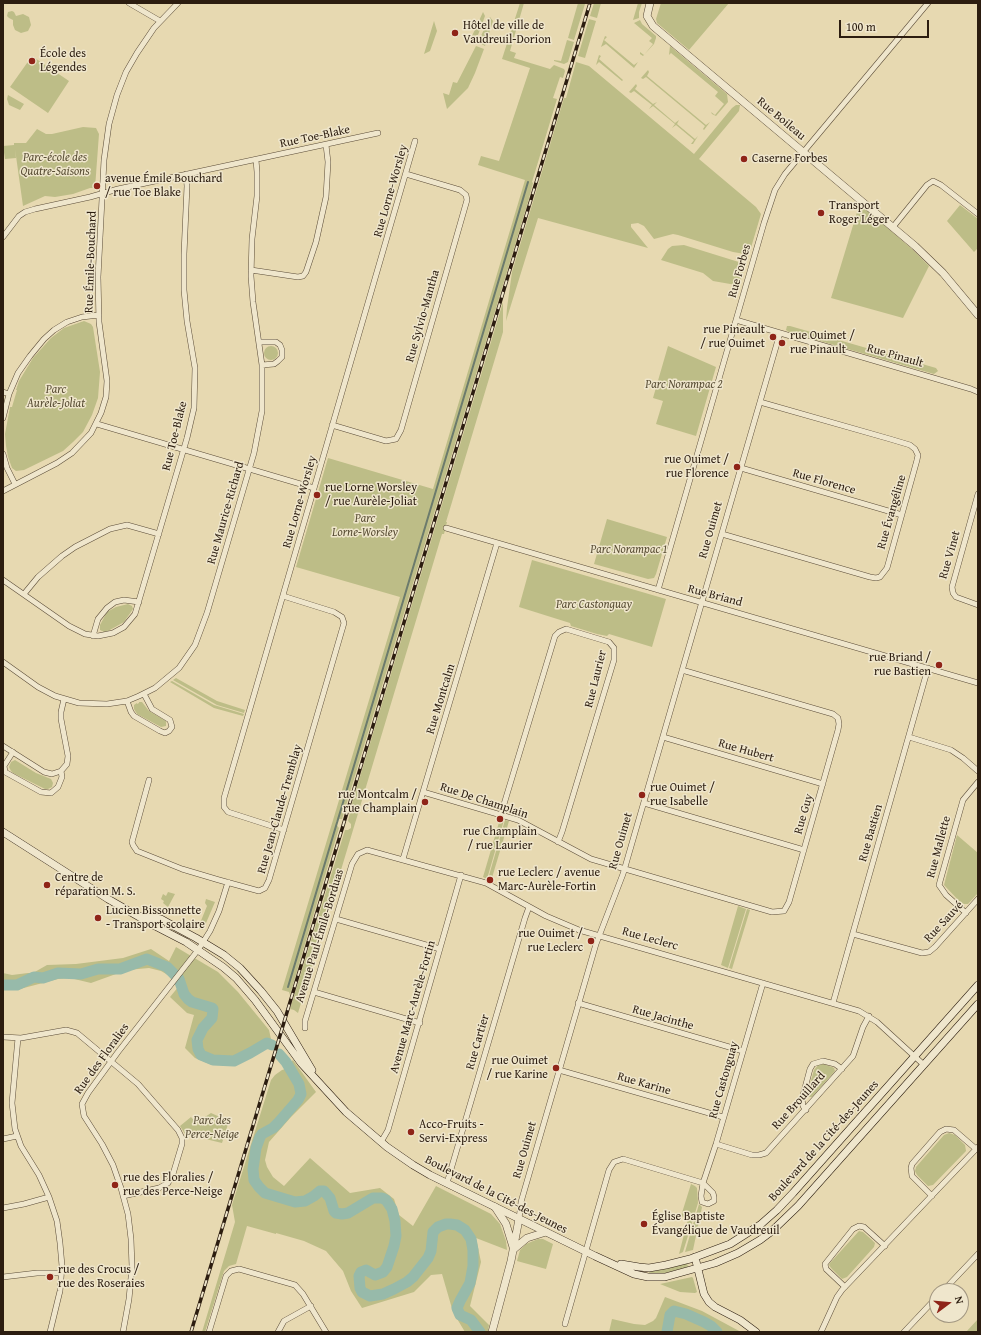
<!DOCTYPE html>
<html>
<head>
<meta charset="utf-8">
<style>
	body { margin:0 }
	#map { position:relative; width:981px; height:1335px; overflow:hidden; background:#e7d9b1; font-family:"Gentium Book Plus",serif }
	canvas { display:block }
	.frame { position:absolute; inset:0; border:4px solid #2c1d10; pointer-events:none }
	.north { position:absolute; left:929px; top:1283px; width:40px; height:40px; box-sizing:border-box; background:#efe6cc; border:1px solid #a19681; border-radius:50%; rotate:74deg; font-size:11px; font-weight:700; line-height:16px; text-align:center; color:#2c1d10 }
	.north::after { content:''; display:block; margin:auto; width:14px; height:18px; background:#8f2418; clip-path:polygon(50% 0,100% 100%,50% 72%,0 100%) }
	.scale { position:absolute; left:839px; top:20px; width:90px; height:18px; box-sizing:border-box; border:2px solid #2c1d10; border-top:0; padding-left:5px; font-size:12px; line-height:14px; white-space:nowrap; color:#2c1d10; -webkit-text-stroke:3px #efe6cc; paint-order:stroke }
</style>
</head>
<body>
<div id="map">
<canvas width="981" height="1335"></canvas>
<div class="frame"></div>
<div class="north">N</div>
<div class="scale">100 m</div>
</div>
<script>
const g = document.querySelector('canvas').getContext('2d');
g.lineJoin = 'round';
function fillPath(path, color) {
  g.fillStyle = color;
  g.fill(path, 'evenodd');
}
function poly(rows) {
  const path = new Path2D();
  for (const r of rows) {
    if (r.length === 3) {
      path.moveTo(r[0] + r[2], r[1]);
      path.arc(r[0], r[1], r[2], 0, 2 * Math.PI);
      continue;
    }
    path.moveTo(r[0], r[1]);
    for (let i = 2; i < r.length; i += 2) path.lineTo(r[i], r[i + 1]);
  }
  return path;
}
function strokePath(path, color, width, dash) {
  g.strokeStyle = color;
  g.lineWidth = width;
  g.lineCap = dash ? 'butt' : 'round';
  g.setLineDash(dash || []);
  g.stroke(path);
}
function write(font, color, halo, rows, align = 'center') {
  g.font = font + ' "Gentium Book Plus",serif';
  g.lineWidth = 3;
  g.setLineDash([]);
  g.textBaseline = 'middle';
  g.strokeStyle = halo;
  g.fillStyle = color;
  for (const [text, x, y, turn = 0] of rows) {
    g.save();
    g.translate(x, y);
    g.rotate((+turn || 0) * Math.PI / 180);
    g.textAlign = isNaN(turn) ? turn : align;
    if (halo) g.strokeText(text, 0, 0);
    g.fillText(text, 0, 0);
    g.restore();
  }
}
fillPath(poly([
	[520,3,524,3,510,51,516,53,514,58,550,69,554,65,564,69,565,71,563,78,560,77,553,98,557,99,532,182,533,183,528,202,357,769,342,819,338,819,336,822,336,824,339,828,290,995,289,992,282,990,400,597,296,567,328,458,433,489,525,180,478,165,481,156,499,161,530,68,502,59],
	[578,3,585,4,574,40,568,38],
	[594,3,601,3,597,18,590,16],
	[638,3,642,3,639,12,639,18,633,20],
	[661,3,729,3,689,50,657,23,656,19],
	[12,11,14,12,16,16,23,14,29,17,31,25,28,31,21,33,15,30,13,25,13,20,9,18,7,16,8,12],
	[483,12,485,16,478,35,472,36],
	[490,17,493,21,485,46,478,42],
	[589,19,596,21,585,58,578,56],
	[640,20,642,24,656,36,656,38,654,44,643,56,640,54,640,52,644,55,653,44,649,41,652,38,634,23],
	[434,21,437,31,430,51,424,54],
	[605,36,607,37,604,40,634,65,638,62,634,68,606,44,601,47],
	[567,40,574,42,568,62,564,64,554,61,554,60,561,61],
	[476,46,484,49,475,73,468,88,447,109,443,93,449,95,453,82,457,83],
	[670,46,727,94,728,102,716,116,712,114,711,112,715,115,724,104,715,96,718,92,671,53,669,55],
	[599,55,601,56,599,59,623,80,622,81,599,62,596,65],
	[32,56,69,81,48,113,10,87],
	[576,62,589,66,694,154,732,108,736,105,740,105,739,111,699,159,756,207,761,214,750,251,745,254,733,252,678,235,673,234,654,239,644,226,638,223,631,224,631,227,648,248,538,218,506,321,507,308,512,272,564,98,566,98],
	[648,70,649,72,647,76,706,125,710,122,704,130,703,129,705,126,646,77,643,79,641,78],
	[636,84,637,86,635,89,653,104,657,102,654,105,675,123,679,120,677,124,695,139,698,136,693,144,691,144,694,140,676,125,672,128,675,124,653,106,649,109,652,105,634,91,631,93,629,92],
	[8,95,24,104,20,110,9,105,7,99],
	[83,127,96,128,99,134,95,188,90,188,73,194,55,197,45,196,23,206,15,149,16,158,5,159,3,146,14,145,14,143,26,143,37,129,46,134,52,134],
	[861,205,913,250,929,266,903,318,831,298,858,209],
	[960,205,978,219,978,248,974,252,947,221],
	[684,245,742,263,743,267,743,273,740,283,736,285,713,281,703,273,661,260,668,249,672,246],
	[503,302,503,332,446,522,447,522,444,534,442,534,298,1013,294,1010,290,1009,345,830,348,830,351,828,351,824,348,821,353,800],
	[84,321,91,324,93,327,100,372,98,398,92,415,83,432,73,442,63,451,24,470,16,471,12,468,8,457,6,446,5,434,10,407,12,407,17,390,16,390,19,381,33,358,51,338,64,328],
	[787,326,790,326,936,368,938,371,934,374,789,332,786,330],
	[668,346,716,367,696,436,656,424,663,401,653,398],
	[271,353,7],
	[607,519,667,537,656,574,654,578,648,579,594,564],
	[532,560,666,599,652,647,609,634,607,636,597,634,571,626,570,623,519,607],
	[128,604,132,606,133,609,124,622,108,631,104,632,100,630,100,625,107,612,116,607],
	[176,678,217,701,245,710,244,713,217,705,173,680],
	[172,681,214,705,244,714,243,716,214,708,170,682],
	[139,702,142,702,149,711,166,721,166,726,161,727,137,714,134,709,134,705,137,703,137,704,139,703],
	[15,760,36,773,51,779,53,783,52,787,48,789,45,789,13,773,11,771,9,767,11,762],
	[500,819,504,820,487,879,483,877],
	[505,820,509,821,491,881,488,879],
	[957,835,978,853,978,893,968,904,964,904,961,903,944,885],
	[168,892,175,894,168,907,163,903,164,901,161,899,163,894,166,896],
	[206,899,215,902,203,930,198,928,207,906,205,903],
	[738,906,746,909,728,968,721,965],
	[747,909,750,910,732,969,729,968],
	[176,947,218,972,238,992,269,1030,271,1039,262,1051,243,1060,230,1065,212,1065,195,1058,185,1048,194,1015,187,1013,170,997,179,986,180,982,161,971,149,968,127,970,91,983,70,978,58,979,16,990,3,989,3,973,12,975,28,973,33,973,47,965,76,964,123,958,151,949,169,961],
	[293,1060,316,1092,291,1117,269,1142,265,1160,267,1167,273,1177,284,1186,310,1158,350,1193,380,1188,394,1199,399,1215,413,1226,436,1186,491,1214,500,1224,506,1241,507,1250,476,1238,481,1262,470,1306,489,1325,488,1332,465,1332,453,1312,442,1274,431,1275,414,1292,362,1308,351,1291,343,1271,326,1251,304,1241,276,1233,276,1234,247,1226,236,1264,229,1266,224,1271,205,1332,202,1332,235,1222,232,1205,271,1080,275,1075,282,1070,292,1067,291,1062],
	[823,1064,832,1067,834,1068,835,1071,812,1097,808,1097,807,1094,814,1070,818,1065],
	[211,1113,229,1121,222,1143,185,1134,180,1126,191,1117,196,1123],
	[949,1133,955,1135,965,1145,966,1151,933,1185,928,1186,917,1175,915,1171,916,1167,944,1135],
	[691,1184,695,1186,697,1188,698,1203,683,1252,679,1254,688,1219,681,1216],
	[699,1204,702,1207,693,1250,685,1252],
	[859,1231,863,1232,872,1240,875,1243,874,1247,847,1277,842,1279,831,1268,829,1265,830,1263],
	[538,1239,543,1239,553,1244,546,1269,517,1261,520,1250,526,1244],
	[687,1263,688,1267,665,1273,649,1273,649,1271,660,1270],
	[692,1277,693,1278,697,1292,695,1293,680,1292,660,1284],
	[665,1297,702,1311,741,1332,609,1332,612,1319,634,1324,645,1325,653,1321,656,1318],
	[978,1319,978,1332,966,1332]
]), '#bdbd87');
strokePath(poly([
	[288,987,528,182]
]), '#6c7b6c', 2);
strokePath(poly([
	[3,985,17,985,34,977,43,978,58,973,81,974,98,969,120,969,147,959,167,967,179,979,184,994,188,999,192,1002,212,1008,213,1009,212,1018,203,1028,197,1040,198,1049,201,1055,213,1060,234,1061,250,1053,267,1043,272,1045],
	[279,1054,286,1062,299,1084,301,1094,298,1100,278,1123,273,1128,262,1134,260,1137,256,1148,253,1169,254,1180,259,1187,265,1193,295,1202,305,1201,314,1196,320,1191,324,1191,330,1198,334,1211,336,1213,342,1214,348,1213,373,1198,382,1198,386,1200,392,1209,395,1221,396,1236,394,1246,387,1267,383,1272,375,1275,366,1270,361,1272,359,1276,360,1288,362,1292,370,1296,383,1294,394,1289,407,1282,413,1277,428,1258,431,1251,433,1232,438,1227,446,1224,450,1224,457,1225,465,1230,471,1239,473,1250,473,1266,470,1283,460,1301,457,1308,460,1315,471,1320,480,1332],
	[667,1332,670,1315,674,1311,686,1314,704,1322,711,1326,717,1332]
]), '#97baaa', 11);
const minor = poly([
	[129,3,160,21],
	[893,227,927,185,933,181,941,185,978,214],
	[3,237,19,216,25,212,35,209,90,197,118,189,378,133],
	[251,270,298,277,303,276,306,272,316,242,326,197,328,162,326,145],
	[736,320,971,389,978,392],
	[259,342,276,342,280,345,282,350,282,357,278,361,274,364,262,365],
	[3,392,9,394],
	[3,418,9,394,18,373,30,356,44,339,54,330,67,322,82,317,99,315],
	[97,424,314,488],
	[332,425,386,441,396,439,401,430,467,200,466,195,460,190,406,174],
	[3,454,7,468,15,484],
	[741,468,902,515],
	[3,491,57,463,72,453,91,433,101,413,106,397,107,381,99,322,98,277,104,160,109,124,117,95,126,72,137,53,154,28,178,3],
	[978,494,952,587,953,593,956,597,978,605],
	[446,528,978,683],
	[722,534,870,577,876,578,880,577,887,568,917,460,918,455,915,449,910,445,890,439,760,402],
	[3,580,69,626,85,634,98,636,113,633,124,627,135,614,187,438,194,408,195,368,187,321,184,290,184,254,187,186,186,174],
	[658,590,764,223,775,190,785,174,928,3],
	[24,594,38,577,62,556,75,547,110,529,127,525,159,534],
	[93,636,98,619,107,608,115,602,124,600,139,602],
	[3,662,38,687,55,696,79,703,107,704,127,701,139,696,155,688,179,668,195,645,207,613,254,453,262,411,262,365,253,302,251,276,252,239,257,196,257,172,256,160],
	[127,701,131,712,134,716,160,731,165,733,169,731,172,727,170,720,152,709,144,694],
	[663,737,823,784],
	[909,737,951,750,963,758,978,771],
	[3,746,44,772,52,774,61,771,67,764,68,756,61,719,61,712,64,699],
	[13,752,4,766,5,772,41,792,51,793,58,787,62,777,61,771],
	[149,780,132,842,133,845,137,851,182,869,219,880,259,891,265,888,269,880,344,623,342,617,334,612,283,596],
	[423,792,518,820,591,859,772,912,784,911,789,902,838,730,839,724,838,718,833,714,682,670],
	[644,803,804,850],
	[501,814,555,636,559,632,566,629,609,642,614,648,614,660,562,832,558,842],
	[284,830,228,812,224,807,224,798,415,141],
	[403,859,497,543],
	[966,913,946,895,939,885,963,800,978,782],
	[336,919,440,949],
	[853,934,922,953,929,952,935,947,978,899],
	[314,992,420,1023],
	[578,1003,743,1051],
	[833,1003,928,668],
	[305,1028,305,1021,352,864,358,854,367,850,486,883,546,916,579,930,859,1011,877,1022,924,1065],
	[3,1037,21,1038,66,1030,77,1033,138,1084,178,1130,182,1138,182,1144,173,1174,168,1183,159,1188,123,1196],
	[18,1038,12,1103,15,1129,21,1146,39,1175,49,1197,57,1221,60,1243,62,1266,60,1291,50,1332],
	[559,1070,723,1117],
	[806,1110,803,1106,802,1099,810,1069,813,1064,823,1061,835,1064,842,1069],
	[3,1139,17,1136],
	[381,1142,388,1130,461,875],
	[716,1144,752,1155,759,1155,766,1153,853,1056,863,1027,869,1016],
	[447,1183,525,918,529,907],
	[932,1196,912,1176,911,1168,912,1164,940,1132,946,1129,954,1130,976,1149],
	[3,1208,24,1204,49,1197],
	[519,1219,521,1202,596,944,623,874,780,333],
	[3,1277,37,1273,61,1273],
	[845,1287,826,1269,825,1264,853,1229,859,1226,864,1227,885,1246],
	[943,1291,978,1254],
	[565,1324,609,1170,614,1162,623,1159,703,1183,713,1193,714,1197,714,1201,708,1204,702,1202,701,1196,703,1183,716,1144,763,983],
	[123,1332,129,1299,132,1267,131,1239,128,1214,121,1188,113,1165,102,1144,84,1116,82,1104,88,1093,118,1052,198,950,210,931,219,911,228,882],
	[209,1332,226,1276,231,1271,239,1269,295,1285,303,1294,326,1332],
	[278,1332,284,1321,311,1306],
	[821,1332,837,1297,842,1290,978,1147],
	[904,1332,937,1297]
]);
const tertiary = poly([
	[650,3,647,16,653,26,915,246,943,273,978,315],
	[495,1207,506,1224,513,1247],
	[514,1249,527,1238,546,1232],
	[492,1332,511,1261,519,1219]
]);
const secondary = poly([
	[3,832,108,899,155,926,186,942,223,967,236,978,255,1000,301,1063,346,1112,387,1147,413,1165,430,1175,595,1256,634,1274,648,1277,665,1277,715,1263,738,1253,760,1240,772,1231,798,1206,978,1004],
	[142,916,161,919,170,924,196,938,224,955,240,968,261,991,277,1011,312,1070],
	[695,1257,704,1294,709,1302,715,1307,740,1320,756,1332],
	[621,1264,639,1267,649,1268,666,1265,690,1259,730,1244,760,1225,777,1210,793,1193,978,985]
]);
strokePath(minor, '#5b4c38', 6);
strokePath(tertiary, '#5b4c38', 8);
strokePath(secondary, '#2c1d10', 8);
strokePath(minor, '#efe6cc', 5);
strokePath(tertiary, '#efe6cc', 7);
strokePath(secondary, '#efe6cc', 7);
const rail = poly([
	[191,1332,590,3]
]);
strokePath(rail, '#2c1d10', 3.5);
strokePath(rail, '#efe6cc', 2, [6]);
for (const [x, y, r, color] of [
	[455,33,4,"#8f2418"],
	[32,61,4,"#8f2418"],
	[744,159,4,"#8f2418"],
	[97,186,4,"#8f2418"],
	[821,213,4,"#8f2418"],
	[773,337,4,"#8f2418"],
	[782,343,4,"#8f2418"],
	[737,467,4,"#8f2418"],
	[317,495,4,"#8f2418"],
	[939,665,4,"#8f2418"],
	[642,795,4,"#8f2418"],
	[425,802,4,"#8f2418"],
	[500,819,4,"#8f2418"],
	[490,880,4,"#8f2418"],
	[47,885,4,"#8f2418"],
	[98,918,4,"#8f2418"],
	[591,941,4,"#8f2418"],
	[556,1068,4,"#8f2418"],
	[411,1132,4,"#8f2418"],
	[115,1185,4,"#8f2418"],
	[644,1224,4,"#8f2418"],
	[50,1277,4,"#8f2418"]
]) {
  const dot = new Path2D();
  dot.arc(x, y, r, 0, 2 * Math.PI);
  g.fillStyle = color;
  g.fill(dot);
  strokePath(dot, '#efe6cc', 1.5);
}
write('12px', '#2c1d10', '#efe6cc', [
	["Hôtel de ville de",463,26],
	["Vaudreuil-Dorion",463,40],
	["École des",40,54],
	["Légendes",40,68],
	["Caserne Forbes",752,159],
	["avenue Émile Bouchard",105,179],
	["/ rue Toe Blake",105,193],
	["Transport",829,206],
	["Roger Léger",829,220],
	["rue Pineault",765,330,"right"],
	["/ rue Ouimet",765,344,"right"],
	["rue Ouimet /",790,336],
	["rue Pinault",790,350],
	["rue Ouimet /",729,460,"right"],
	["rue Florence",729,474,"right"],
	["rue Lorne Worsley",325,488],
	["/ rue Aurèle-Joliat",325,502],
	["rue Briand /",931,658,"right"],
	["rue Bastien",931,672,"right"],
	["rue Ouimet /",650,788],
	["rue Isabelle",650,802],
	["rue Montcalm /",417,795,"right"],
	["rue Champlain",417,809,"right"],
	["rue Champlain",500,832,"center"],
	["/ rue Laurier",500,846,"center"],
	["rue Leclerc / avenue",498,873],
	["Marc-Aurèle-Fortin",498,887],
	["Centre de",55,878],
	["réparation M. S.",55,892],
	["Lucien Bissonnette",106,911],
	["- Transport scolaire",106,925],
	["rue Ouimet /",583,934,"right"],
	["rue Leclerc",583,948,"right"],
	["rue Ouimet",548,1061,"right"],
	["/ rue Karine",548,1075,"right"],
	["Acco-Fruits -",419,1125],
	["Servi-Express",419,1139],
	["rue des Floralies /",123,1178],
	["rue des Perce-Neige",123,1192],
	["Église Baptiste",652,1217],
	["Évangélique de Vaudreuil",652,1231],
	["rue des Crocus /",58,1270],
	["rue des Roseraies",58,1284]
], 'left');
write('12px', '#2c1d10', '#efe6cc', [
	["Rue Boileau",781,119,40],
	["Rue Toe-Blake",315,137,-12],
	["Rue Lorne-Worsley",391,191,-74],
	["Rue Émile-Bouchard",91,262,-88],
	["Rue Forbes",740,271,-74],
	["Rue Sylvio-Mantha",423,316,-74],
	["Rue Pinault",895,356,16],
	["Rue Toe-Blake",175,436,-76],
	["Rue Florence",824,482,16],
	["Rue Lorne-Worsley",300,502,-74],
	["Rue Évangéline",892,512,-74],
	["Rue Maurice-Richard",226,513,-74],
	["Rue Ouimet",711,530,-74],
	["Rue Vinet",950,555,-74],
	["Rue Briand",715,596,15],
	["Rue Laurier",596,679,-76],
	["Rue Montcalm",441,699,-73],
	["Rue Hubert",746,751,16],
	["Rue De Champlain",484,801,18],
	["Rue Jean-Claude-Tremblay",280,809,-74],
	["Rue Guy",804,814,-74],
	["Rue Bastien",871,833,-74],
	["Rue Ouimet",621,841,-74],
	["Rue Mallette",939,847,-75],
	["Rue Sauvé",944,922,-47],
	["Avenue Paul-Émile-Borduas",320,936,-73],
	["Rue Leclerc",650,939,16],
	["Avenue Marc-Aurèle-Fortin",413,1007,-74],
	["Rue Jacinthe",663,1018,16],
	["Rue Cartier",478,1042,-74],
	["Rue des Floralies",102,1059,-54],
	["Rue Castonguay",724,1080,-74],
	["Rue Karine",644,1084,16],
	["Rue Brouillard",799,1101,-48],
	["Boulevard de la Cité-des-Jeunes",824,1141,-48],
	["Rue Ouimet",525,1150,-74],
	["Boulevard de la Cité-des-Jeunes",496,1195,27]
]);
write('italic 12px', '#584d34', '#efe6cc', [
	["Parc-école des",55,158],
	["Quatre-Saisons",55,172],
	["Parc Norampac 2",684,385],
	["Parc",56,390],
	["Aurèle-Joliat",56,404],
	["Parc",365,519],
	["Lorne-Worsley",365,533],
	["Parc Norampac 1",629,550],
	["Parc Castonguay",594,605],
	["Parc des",212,1121],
	["Perce-Neige",212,1135]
]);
</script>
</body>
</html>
